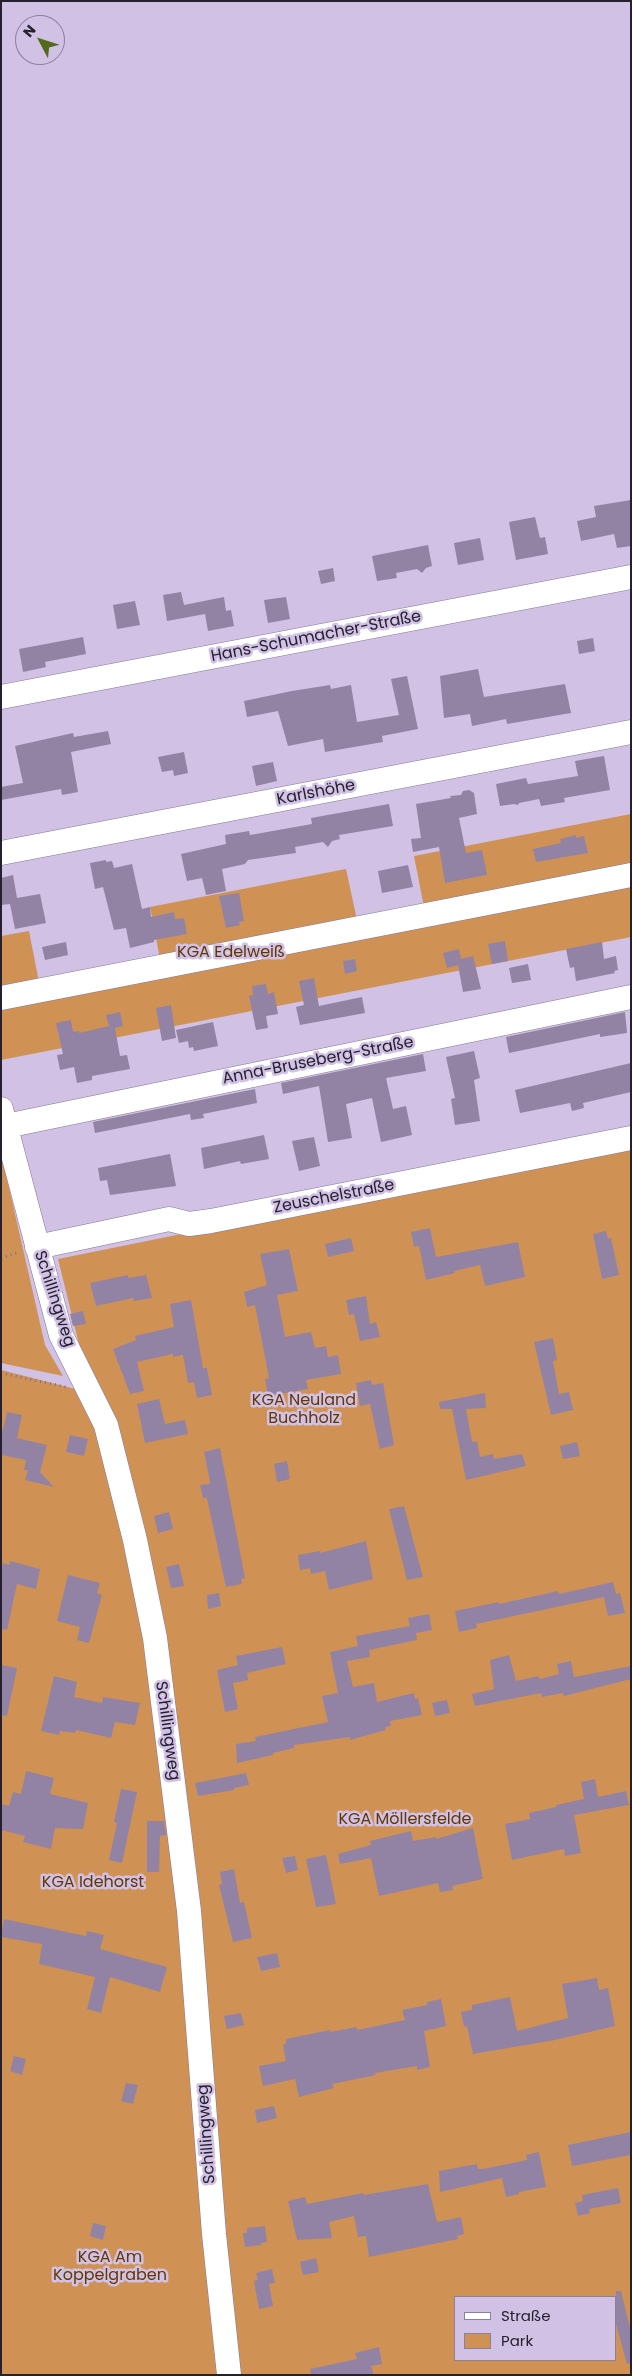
<!DOCTYPE html>
<html>
<head>
<meta charset="utf-8">
<style>
	body { margin:0 }
	#map { position:relative; width:632px; height:2376px; overflow:hidden; background:#d0c1e5; font-family:Poppins,sans-serif }
	canvas { display:block }
	.frame { position:absolute; inset:0; border:2px solid #25202d; pointer-events:none }
	.legend { position:absolute; left:454px; top:2296px; width:162px; height:65px; box-sizing:border-box; background:#d0c1e5; border:1px solid #8c819b; margin:0; padding:6px 9px; list-style:none; font-size:15px; color:#25202d }
	.legend li { display:flex; align-items:center; gap:10px; height:25px }
	.legend b { width:25px; border:1px solid #8c819b }
	.north { position:absolute; left:15px; top:15px; width:50px; height:50px; box-sizing:border-box; background:#d0c1e5; border:1px solid #8c819b; border-radius:50%; rotate:310deg; font-size:14px; font-weight:700; line-height:20px; text-align:center; color:#25202d }
	.north::after { content:''; display:block; margin:auto; width:18px; height:22px; background:#526a1a; clip-path:polygon(50% 0,100% 100%,50% 72%,0 100%) }
</style>
</head>
<body>
<div id="map">
<canvas width="632" height="2376"></canvas>
<div class="frame"></div>
<ul class="legend">
<li><b style="height:6px;background:#fff"></b>Straße</li>
<li><b style="height:14px;background:#d09254"></b>Park</li>
</ul>
<div class="north">N</div>
</div>
<script>
const g = document.querySelector('canvas').getContext('2d');
g.lineJoin = 'round';
function fillPath(path, color) {
  g.fillStyle = color;
  g.fill(path, 'evenodd');
}
function poly(rows) {
  const path = new Path2D();
  for (const r of rows) {
    path.moveTo(r[0], r[1]);
    for (let i = 2; i < r.length; i += 2) path.lineTo(r[i], r[i + 1]);
  }
  return path;
}
function strokePath(path, color, width, dash) {
  g.strokeStyle = color;
  g.lineWidth = width;
  g.lineCap = dash ? 'butt' : 'round';
  g.setLineDash(dash || []);
  g.stroke(path);
}
function write(font, color, halo, rows, align = 'center') {
  g.font = font + ' Poppins,sans-serif';
  g.lineWidth = 5;
  g.setLineDash([]);
  g.textBaseline = 'middle';
  g.strokeStyle = halo;
  g.fillStyle = color;
  for (const [text, x, y, turn = 0] of rows) {
    g.save();
    g.translate(x, y);
    g.rotate((+turn || 0) * Math.PI / 180);
    g.textAlign = isNaN(turn) ? turn : align;
    if (halo) g.strokeText(text, 0, 0);
    g.fillText(text, 0, 0);
    g.restore();
  }
}
fillPath(poly([
	[631,814,631,937,1,1060,1,936,29,931,39,982,160,959,150,907,346,869,357,920,424,907,414,856],
	[631,1143,631,2375,1,2375,1,1370,91,1393,58,1259],
	[456,2297,616,2297,616,2360,456,2360],
	[1,1153,45,1345,63,1376,1,1363]
]), '#d09254');
fillPath(poly([
	[631,500,631,546,617,548,614,534,581,541,577,521,596,517,594,506],
	[535,517,540,538,545,537,548,554,516,560,509,522],
	[480,538,484,560,458,565,454,543],
	[428,545,432,566,426,568,422,573,417,569,396,573,397,578,377,581,372,556],
	[333,568,335,581,321,584,318,571],
	[181,592,184,605,224,597,226,611,231,610,234,626,208,631,205,614,167,621,163,595],
	[286,597,290,619,268,623,264,600],
	[135,601,140,625,117,629,113,605],
	[83,637,86,654,45,662,46,667,23,672,19,649],
	[593,638,595,651,579,654,577,641],
	[478,669,484,697,565,684,571,713,507,724,506,719,472,726,470,714,444,718,440,676],
	[407,676,418,729,382,736,383,742,325,752,323,739,288,746,278,711,247,717,244,701,292,691,330,685,331,689,351,685,357,722,399,715,391,679],
	[108,731,111,744,71,752,78,792,62,795,61,789,1,800,1,787,23,783,15,746,73,733,74,737],
	[184,752,188,773,174,776,173,770,162,772,158,757],
	[604,756,610,790,564,798,565,802,541,806,539,799,519,803,518,805,514,804,500,806,496,784,526,778,528,784,578,776,575,761],
	[273,762,277,781,256,786,252,766],
	[469,790,474,793,477,814,459,818,466,853,482,850,487,875,445,883,439,847,413,852,411,839,421,838,416,804,451,798,450,796,461,795,463,791],
	[389,804,393,826,339,835,340,839,332,841,328,847,323,842,295,847,296,853,248,860,245,864,222,869,226,891,206,895,202,878,187,881,181,854,226,844,225,835,249,831,250,835,312,824,311,818],
	[576,835,576,838,584,836,588,853,536,862,533,849,561,843,560,839],
	[106,860,106,862,112,861,114,868,132,864,142,909,150,907,151,917,174,912,175,919,184,918,187,934,154,940,154,942,130,948,126,928,114,930,103,887,95,889,90,863],
	[408,865,413,887,382,893,378,871],
	[13,875,17,898,40,894,46,923,15,929,10,904,1,905,1,878],
	[239,893,244,921,239,922,240,925,226,928,219,896],
	[505,941,508,961,492,964,488,944],
	[66,942,68,955,45,960,42,947],
	[602,942,604,959,616,956,618,970,614,971,615,973,576,981,574,967,570,968,566,949],
	[459,949,461,959,473,956,481,989,463,992,458,965,447,968,443,953],
	[355,959,357,971,345,974,343,961],
	[528,964,531,980,512,983,509,968],
	[314,978,319,1006,362,997,365,1013,300,1025,296,1007,304,1005,299,981],
	[266,984,268,994,274,992,278,1014,266,1016,268,1028,256,1030,249,996,253,995,252,986],
	[171,1005,176,1038,162,1041,156,1008],
	[120,1012,123,1026,115,1028,120,1056,127,1055,130,1069,92,1076,92,1080,77,1083,74,1067,60,1070,57,1055,63,1054,56,1023,71,1020,73,1032,79,1031,79,1033,109,1026,106,1015],
	[625,1012,627,1033,600,1037,600,1034,509,1053,506,1037],
	[213,1022,218,1046,194,1051,193,1047,189,1048,188,1041,179,1043,176,1030],
	[474,1051,480,1078,474,1080,480,1121,455,1125,451,1099,455,1098,446,1057],
	[423,1054,426,1071,386,1078,393,1109,406,1106,412,1135,381,1142,372,1098,346,1104,352,1138,328,1142,319,1086,283,1094,281,1083],
	[631,1063,631,1092,583,1103,584,1108,572,1111,570,1103,520,1113,515,1090],
	[255,1089,257,1103,203,1114,204,1118,191,1120,190,1114,95,1133,93,1122],
	[264,1135,269,1159,241,1164,240,1161,204,1169,201,1148],
	[314,1137,320,1166,299,1171,292,1141],
	[170,1154,176,1186,110,1195,107,1180,100,1181,98,1168],
	[430,1228,436,1257,518,1242,525,1277,485,1286,480,1265,454,1271,455,1273,426,1280,419,1246,414,1247,411,1232],
	[606,1231,608,1239,611,1238,619,1275,602,1279,593,1234],
	[351,1238,354,1251,328,1257,325,1244],
	[289,1249,298,1291,277,1295,285,1337,311,1332,315,1348,326,1346,328,1357,338,1355,341,1374,306,1380,308,1389,268,1396,265,1379,269,1378,255,1305,247,1307,244,1292,267,1285,260,1254],
	[128,1275,128,1278,146,1275,152,1298,134,1301,133,1298,96,1306,90,1283],
	[366,1296,370,1324,376,1322,380,1337,360,1341,354,1314,349,1315,346,1300],
	[191,1300,203,1368,207,1368,212,1395,197,1398,194,1382,188,1383,183,1355,173,1357,173,1354,137,1362,144,1391,130,1394,113,1349,136,1340,135,1336,174,1327,170,1304],
	[83,1311,86,1324,73,1326,70,1314],
	[553,1338,557,1360,553,1361,559,1394,569,1392,573,1410,551,1415,534,1342],
	[371,1380,372,1385,383,1383,394,1445,380,1449,370,1404,360,1406,356,1383],
	[485,1393,486,1408,466,1409,472,1442,477,1441,480,1457,493,1454,494,1459,522,1454,526,1466,466,1480,452,1409,440,1409,439,1402],
	[159,1399,165,1424,185,1420,188,1434,145,1443,137,1404],
	[7,1412,22,1415,17,1438,47,1445,40,1472,54,1487,25,1480,28,1470,24,1470,26,1460,1,1455,1,1438],
	[70,1435,88,1439,84,1456,66,1452],
	[577,1442,580,1456,563,1459,560,1446],
	[220,1448,245,1578,241,1579,242,1584,226,1587,207,1498,203,1498,200,1485,209,1484,210,1482,204,1452],
	[287,1461,290,1479,277,1482,274,1464],
	[404,1506,423,1577,407,1580,389,1509],
	[169,1512,173,1529,158,1533,154,1516],
	[366,1541,373,1579,329,1590,325,1571,311,1574,310,1568,300,1570,298,1555,320,1551,320,1553],
	[10,1561,40,1569,36,1589,17,1584,7,1630,1,1629,1,1572,3,1563,9,1565],
	[179,1564,184,1586,171,1588,166,1567],
	[68,1575,100,1583,97,1593,102,1595,89,1643,77,1640,80,1627,57,1621],
	[613,1582,616,1594,620,1593,625,1613,608,1616,604,1597,476,1624,477,1628,459,1632,455,1611,499,1602,499,1604,558,1591,559,1594],
	[219,1593,221,1606,208,1609,207,1595],
	[429,1614,432,1630,416,1633,417,1640,369,1650,370,1657,347,1661,353,1687,374,1683,377,1702,414,1693,415,1699,418,1698,422,1715,390,1721,391,1726,385,1727,386,1730,350,1740,350,1737,294,1745,294,1748,273,1753,273,1755,237,1763,236,1744,256,1741,255,1737,328,1722,322,1696,338,1693,330,1652,358,1646,356,1636,410,1626,408,1618],
	[282,1647,286,1664,247,1673,248,1680,233,1683,238,1709,225,1712,217,1670,238,1665,236,1656],
	[509,1655,516,1681,538,1676,540,1679,559,1674,557,1664,571,1661,574,1677,631,1666,631,1679,564,1696,563,1693,542,1697,541,1693,475,1706,472,1694,494,1689,490,1660],
	[1,1665,17,1668,7,1716,1,1715],
	[54,1676,77,1682,74,1697,102,1703,103,1697,140,1703,135,1725,115,1722,111,1738,76,1730,75,1733,60,1731,59,1735,41,1731],
	[447,1700,450,1713,435,1716,432,1703],
	[26,1771,54,1778,50,1794,88,1803,83,1829,55,1828,51,1849,23,1842,25,1836,1,1830,1,1804,9,1806,13,1792,21,1794],
	[246,1773,249,1785,234,1788,234,1790,198,1796,195,1783],
	[595,1779,598,1797,626,1791,629,1805,574,1815,581,1853,565,1856,564,1849,512,1860,505,1824,530,1819,529,1813,556,1807,556,1805,584,1799,581,1782],
	[121,1789,137,1792,122,1863,109,1860,117,1823,114,1822],
	[147,1821,164,1821,166,1835,160,1836,159,1872,147,1872],
	[473,1828,483,1879,452,1886,453,1890,440,1892,438,1883,379,1896,371,1858,340,1864,338,1854,371,1845,370,1841,411,1831,413,1841,436,1837,436,1839],
	[326,1855,336,1904,316,1907,306,1859],
	[295,1856,298,1870,286,1873,282,1858],
	[234,1869,240,1903,244,1902,252,1938,233,1942,219,1885,222,1884,220,1872],
	[4,1919,86,1936,87,1931,104,1935,100,1949,167,1967,160,1992,110,1977,101,2013,87,2009,95,1977,39,1964,42,1944,1,1937],
	[277,1953,280,1967,261,1971,257,1957],
	[597,1978,599,1990,608,1988,615,2026,555,2040,473,2054,467,2026,464,2027,461,2012,472,2010,472,2005,510,1997,517,2031,568,2018,562,1984],
	[441,1999,446,2026,424,2031,430,2067,417,2070,417,2066,375,2073,376,2075,332,2084,334,2088,299,2097,295,2079,263,2086,259,2066,286,2061,283,2045,286,2044,286,2039,330,2030,330,2032,357,2027,357,2030,405,2020,402,2010,427,2005,427,2002],
	[241,2013,244,2025,227,2029,224,2016],
	[14,2056,26,2059,22,2075,10,2071],
	[126,2083,138,2085,133,2104,121,2101],
	[274,2106,277,2118,257,2123,255,2110],
	[631,2132,631,2155,572,2166,568,2145],
	[539,2152,546,2187,519,2192,519,2194,506,2197,502,2178,440,2192,439,2171,477,2164,478,2169,483,2169,527,2160,526,2155],
	[428,2184,437,2222,461,2217,464,2234,457,2236,458,2239,369,2257,366,2236,358,2237,354,2216,329,2222,332,2238,297,2240,288,2201,305,2197,307,2204,363,2193,364,2195],
	[618,2188,621,2203,589,2209,590,2213,578,2216,575,2203,583,2201,582,2195],
	[93,2223,106,2226,103,2240,90,2236],
	[265,2226,267,2242,261,2243,261,2245,245,2247,243,2233,247,2233,247,2228],
	[316,2258,319,2272,303,2275,300,2262],
	[272,2269,275,2283,269,2284,273,2306,259,2309,254,2281,258,2280,256,2273],
	[616,2291,621,2291,631,2332,631,2363,627,2364,616,2324],
	[379,2347,382,2364,371,2366,374,2375,311,2375,310,2369,357,2359,355,2353]
]), '#9283a4');
const minor = poly([
	[1,697,631,577],
	[1,853,631,732],
	[1,998,631,875],
	[1,1109,61,1335,106,1425,135,1540,155,1638,189,1911,214,2234,229,2375],
	[6,1126,631,997],
	[37,1247,169,1219,189,1224,211,1221,631,1138]
]);
strokePath(minor, '#857798', 25);
strokePath(poly([
	[1,1258,20,1252],
	[1,1373,66,1387]
]), '#7d728b', 3, [1, 4]);
strokePath(minor, '#fff', 24);
write('16px', '#25202d', '#d0c1e5', [
	["Hans-Schumacher-Straße",316,637,-11],
	["Karlshöhe",316,793,-11],
	["Anna-Bruseberg-Straße",318,1061,-11],
	["Zeuschelstraße",334,1197,-11],
	["Schillingweg",54,1299,72],
	["Schillingweg",167,1731,82],
	["Schillingweg",207,2134,-94]
]);
write('16px', '#623700', '#d0c1e5', [
	["KGA Edelweiß",231,953],
	["KGA Neuland",304,1401],
	["Buchholz",304,1419],
	["KGA Möllersfelde",405,1820],
	["KGA Idehorst",93,1883],
	["KGA Am",110,2258],
	["Koppelgraben",110,2276]
]);
</script>
</body>
</html>
